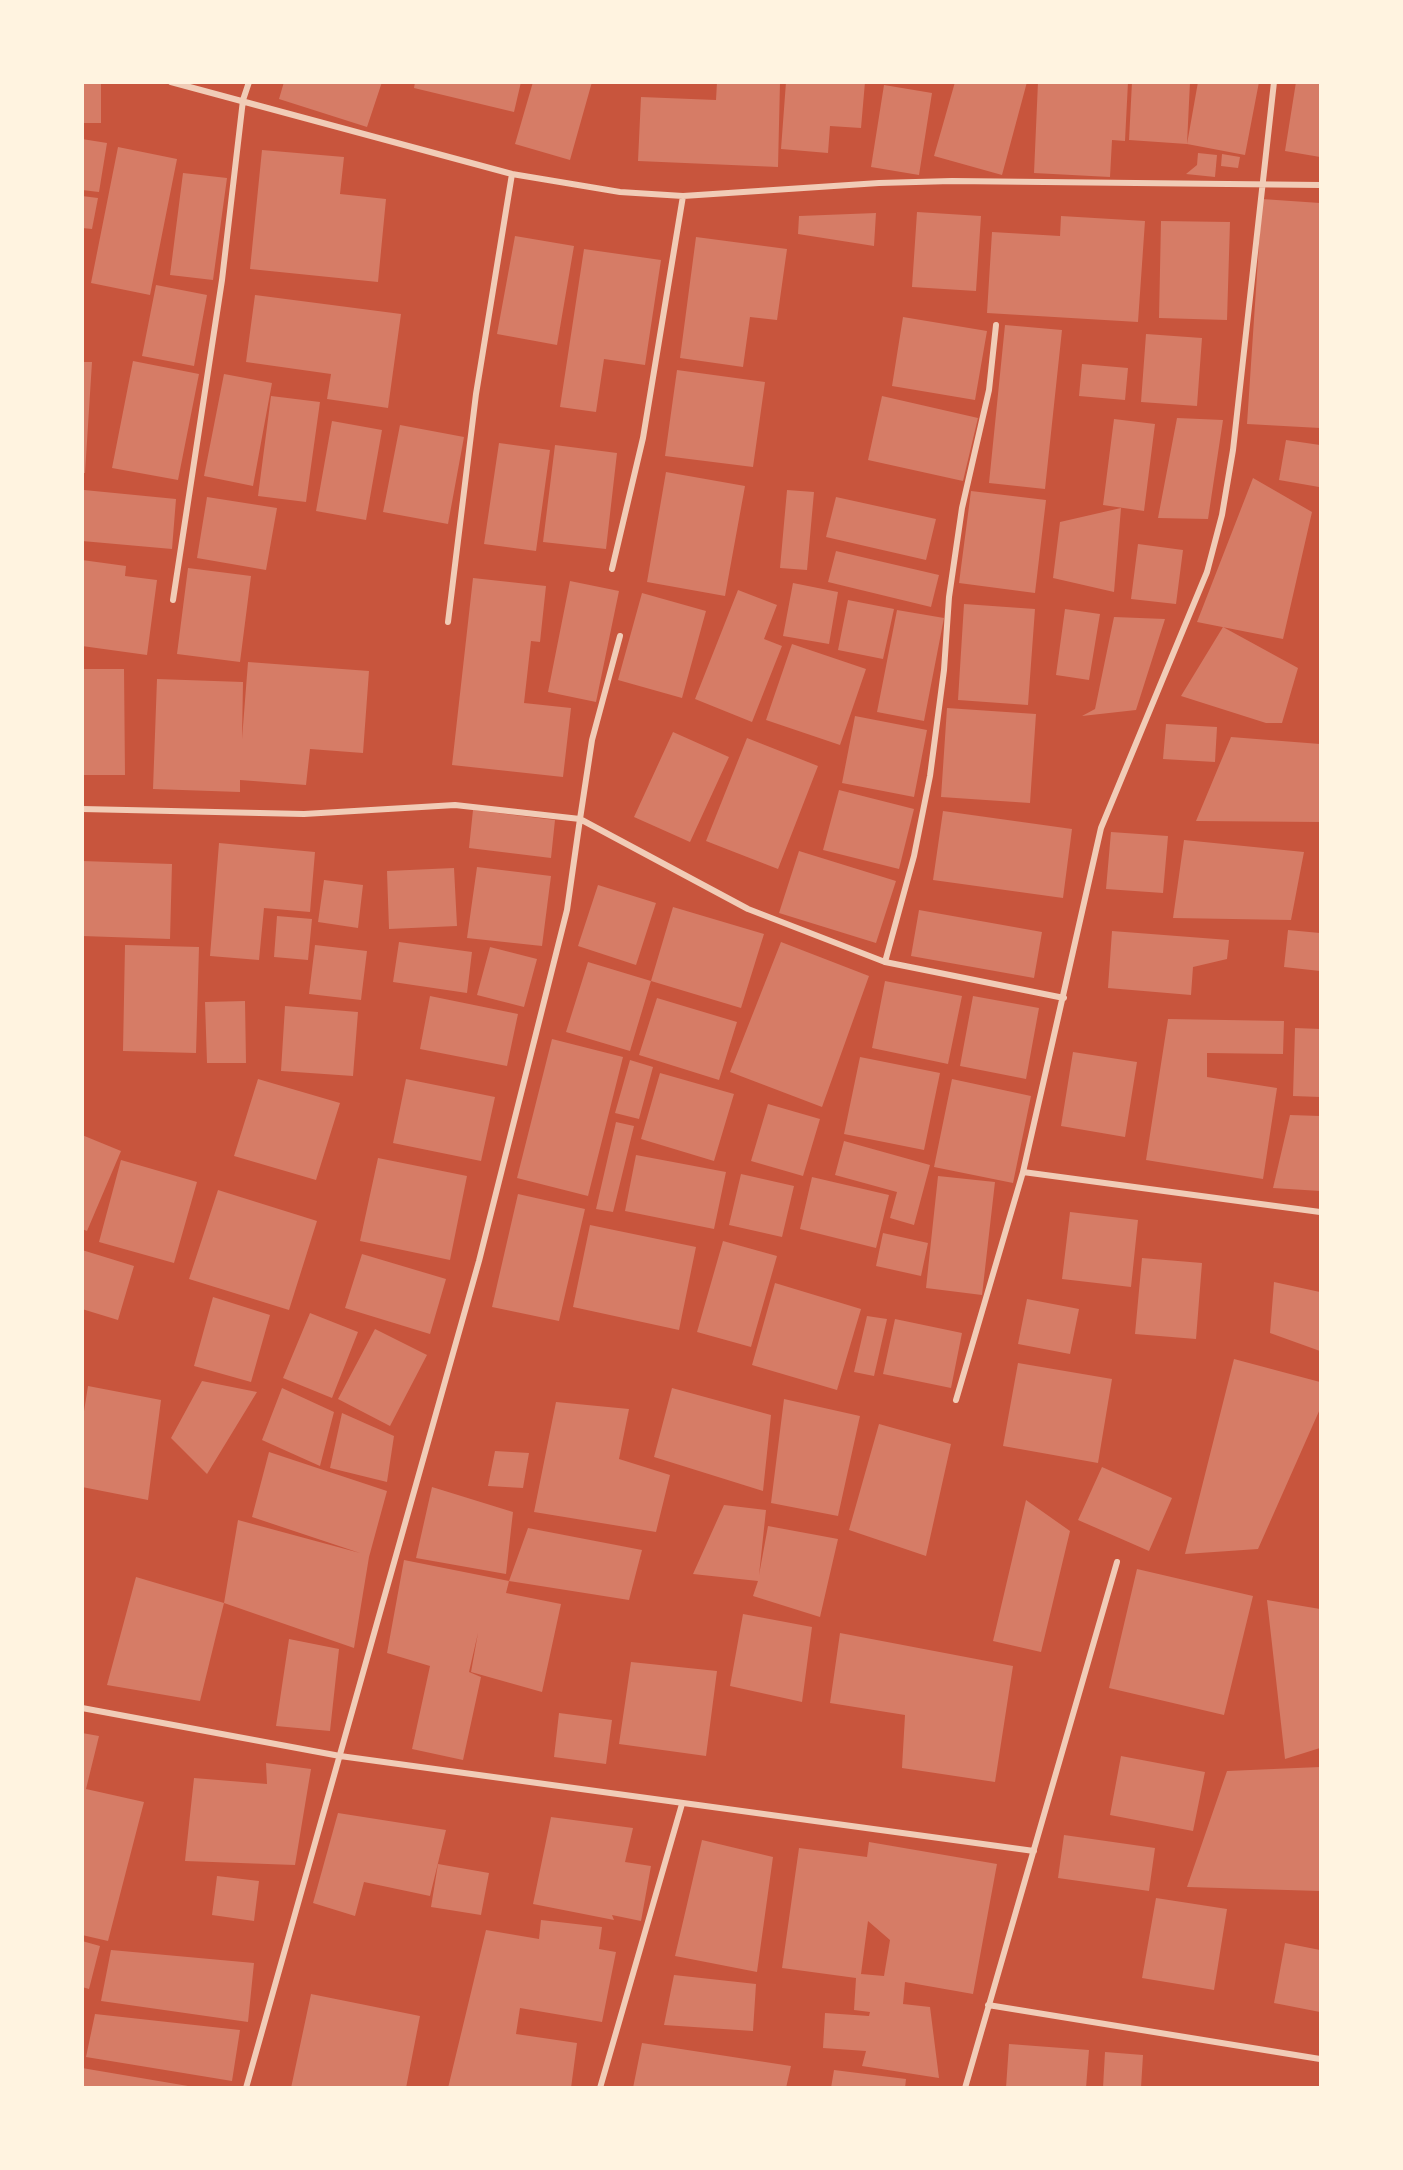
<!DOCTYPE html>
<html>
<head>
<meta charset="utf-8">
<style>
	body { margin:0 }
	#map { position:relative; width:1403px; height:2170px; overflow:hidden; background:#c8553d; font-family:Roboto,sans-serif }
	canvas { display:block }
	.frame { position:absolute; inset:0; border:84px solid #fff3e0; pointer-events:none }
</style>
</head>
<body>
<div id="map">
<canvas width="1403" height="2170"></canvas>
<div class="frame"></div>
</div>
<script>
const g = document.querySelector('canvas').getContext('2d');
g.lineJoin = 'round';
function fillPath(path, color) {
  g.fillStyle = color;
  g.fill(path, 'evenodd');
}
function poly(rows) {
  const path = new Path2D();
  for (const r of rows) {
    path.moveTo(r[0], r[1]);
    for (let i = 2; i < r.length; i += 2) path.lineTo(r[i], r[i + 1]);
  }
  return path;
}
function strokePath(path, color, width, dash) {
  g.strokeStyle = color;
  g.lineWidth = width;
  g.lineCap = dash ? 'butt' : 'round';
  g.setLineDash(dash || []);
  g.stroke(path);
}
fillPath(poly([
	[82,82,101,82,101,123,82,123],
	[284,82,382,82,367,127,279,99],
	[415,82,521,82,514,112,414,88],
	[533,82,592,82,570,160,515,144],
	[717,82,780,82,778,167,638,161,641,97,716,100],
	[786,82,865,82,861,128,830,126,828,153,781,149],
	[955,82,1027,82,1002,175,934,156],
	[1038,82,1128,82,1125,141,1112,140,1110,177,1034,173],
	[1132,82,1190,82,1187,144,1129,140],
	[1198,82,1259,82,1245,155,1187,144],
	[1296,82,1320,82,1320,157,1285,151],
	[884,85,932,93,919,175,871,167],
	[82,139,107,143,99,192,82,190],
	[118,147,177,159,150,295,91,283],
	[262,150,344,157,340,194,386,199,378,282,250,269],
	[1198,153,1217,155,1215,177,1186,174,1197,165],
	[1222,154,1240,157,1238,168,1221,166],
	[183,173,227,178,213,280,170,275],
	[82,196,98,198,92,229,82,228],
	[1262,199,1320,203,1320,428,1247,424],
	[917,212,981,216,976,291,912,287],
	[876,213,874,246,798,234,799,216],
	[1061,216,1145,221,1138,322,987,313,992,232,1060,236],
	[1161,221,1230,222,1227,320,1159,318],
	[515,236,574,246,557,345,497,334],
	[696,237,787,249,777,320,750,317,743,367,680,358],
	[584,249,661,260,645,365,604,359,596,412,560,407],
	[156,285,207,295,194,366,142,356],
	[255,295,401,314,388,408,327,399,331,374,246,362],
	[903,317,987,331,975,400,892,386],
	[1005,325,1062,330,1045,489,989,483],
	[1146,334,1202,338,1197,406,1141,402],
	[133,361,199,374,178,480,112,468],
	[82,362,92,362,85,473,82,473],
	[1082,364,1128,368,1125,400,1079,396],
	[677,370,765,382,753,467,665,456],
	[224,374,272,383,253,486,204,476],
	[271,396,320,402,306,502,258,496],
	[882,396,978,418,963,481,868,460],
	[1177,418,1223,420,1208,519,1158,518],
	[1114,419,1155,424,1144,511,1103,505],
	[332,421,382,430,366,520,316,511],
	[400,425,464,437,448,524,383,512],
	[1286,440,1320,445,1319,487,1279,480],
	[499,443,550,450,536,551,484,544],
	[555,445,617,453,606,549,543,542],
	[666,472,745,486,725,596,647,582],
	[1253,478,1312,512,1283,639,1197,622],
	[84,490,176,499,172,549,82,541],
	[787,490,814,492,807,570,780,568],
	[971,491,1046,500,1035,593,959,583],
	[207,497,277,508,266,570,197,558],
	[836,497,936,519,926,560,826,537],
	[1121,508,1114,592,1053,578,1060,522],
	[1138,544,1183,550,1176,604,1131,599],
	[836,551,939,575,931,607,828,582],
	[82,560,126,566,125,576,157,580,147,655,82,646],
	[188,568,251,576,240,662,177,654],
	[473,578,546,586,540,642,531,641,524,703,571,708,563,777,452,765],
	[570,581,619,591,596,702,548,692],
	[793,583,838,592,829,644,783,636],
	[738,590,777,605,764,639,782,646,752,722,695,699],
	[642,593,706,611,682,698,618,680],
	[848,600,894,609,883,659,838,650],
	[964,604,1035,609,1028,705,958,700],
	[1065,609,1100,614,1089,680,1056,675],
	[897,610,944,618,924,721,877,712],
	[1114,617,1165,619,1136,710,1082,716,1095,709],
	[1223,627,1298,668,1282,723,1266,723,1181,696],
	[792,644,866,669,840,745,766,720],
	[248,662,369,671,363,753,310,749,306,785,240,780,240,792,153,789,157,679,243,682,242,739],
	[82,669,124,669,125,775,82,775],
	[947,708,1036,714,1030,803,941,797],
	[855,716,927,730,914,797,842,783],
	[1166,724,1217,727,1215,762,1163,759],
	[673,732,729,757,690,842,634,817],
	[1231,737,1320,744,1320,822,1196,821],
	[747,738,818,766,778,869,706,841],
	[839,790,914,809,899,869,823,850],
	[473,810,555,820,551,858,469,848],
	[943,811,1072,829,1063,898,933,880],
	[1111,832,1168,836,1163,893,1106,889],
	[1184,840,1304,852,1291,920,1173,918],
	[219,843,315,852,310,912,264,908,259,960,210,956],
	[799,851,896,881,876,943,779,913],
	[82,861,172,864,170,939,82,936],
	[477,867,551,876,542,946,467,938],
	[454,868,457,926,389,929,387,871],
	[324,880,363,885,358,928,318,922],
	[598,885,656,903,636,965,578,946],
	[673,907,764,934,741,1008,651,981],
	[919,910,1042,932,1034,978,911,956],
	[277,916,312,919,308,960,274,957],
	[1288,930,1320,933,1320,971,1284,967],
	[1112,931,1229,940,1227,959,1193,967,1191,995,1108,988],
	[399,942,472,952,467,993,393,982],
	[781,942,869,976,822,1107,730,1072],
	[125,945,199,947,196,1053,123,1051],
	[315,945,367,951,361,1000,309,994],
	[490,947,537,959,524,1007,477,995],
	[588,962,651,981,630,1051,566,1032],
	[885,981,962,996,948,1064,872,1048],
	[430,996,518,1014,507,1066,420,1049],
	[973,996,1039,1008,1026,1079,960,1066],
	[657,998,737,1022,719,1080,639,1055],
	[245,1001,246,1063,207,1063,205,1002],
	[285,1006,358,1012,353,1076,281,1071],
	[1168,1019,1284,1021,1283,1054,1207,1053,1207,1077,1277,1088,1263,1179,1146,1160],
	[1295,1028,1320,1029,1320,1097,1293,1096],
	[552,1039,623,1057,588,1196,517,1178],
	[1073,1052,1137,1062,1125,1137,1061,1126],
	[860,1057,940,1073,924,1150,844,1134],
	[630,1060,653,1067,639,1119,615,1113],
	[660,1073,734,1094,714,1161,641,1139],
	[258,1079,340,1103,316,1180,234,1156],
	[406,1079,495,1097,481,1161,393,1143],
	[952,1079,1031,1096,1013,1183,934,1167],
	[768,1104,820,1119,803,1176,751,1161],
	[1290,1115,1320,1116,1320,1191,1273,1188],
	[616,1122,634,1126,613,1212,596,1209],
	[82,1135,121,1151,87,1231,82,1229],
	[844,1141,930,1165,914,1225,890,1218,897,1192,835,1175],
	[636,1155,726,1172,714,1229,625,1211],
	[378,1158,467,1176,450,1260,360,1241],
	[121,1160,197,1182,174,1263,99,1242],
	[741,1174,794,1186,782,1237,729,1225],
	[938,1176,995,1182,982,1295,926,1288],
	[812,1177,889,1195,876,1248,800,1229],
	[218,1190,317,1221,289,1310,189,1279],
	[518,1194,585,1209,559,1321,492,1307],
	[1070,1212,1138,1220,1131,1287,1062,1279],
	[590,1225,696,1247,679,1330,573,1307],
	[883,1233,928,1243,921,1276,876,1266],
	[723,1241,777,1256,751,1347,697,1332],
	[82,1250,134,1266,118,1320,82,1309],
	[362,1254,446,1279,430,1334,345,1308],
	[1142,1258,1202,1263,1196,1339,1135,1334],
	[1274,1282,1320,1292,1320,1351,1270,1333],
	[775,1283,861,1309,837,1390,752,1365],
	[213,1297,270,1315,251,1382,194,1366],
	[1027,1299,1079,1309,1070,1354,1018,1344],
	[310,1313,358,1332,332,1398,283,1378],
	[867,1316,887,1319,874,1376,854,1372],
	[895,1319,962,1333,951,1388,883,1374],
	[375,1329,427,1355,390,1426,338,1399],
	[1234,1359,1320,1382,1320,1409,1258,1549,1185,1554],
	[1018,1363,1112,1379,1098,1463,1003,1446],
	[202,1381,257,1392,207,1474,171,1438],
	[88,1386,161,1400,148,1500,82,1487,82,1424],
	[282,1388,334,1412,320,1466,262,1440],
	[672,1388,771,1415,763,1491,654,1457],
	[784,1399,860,1416,838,1516,771,1503],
	[556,1402,629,1409,619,1459,670,1475,656,1532,534,1512],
	[342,1413,394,1436,387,1482,330,1468],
	[879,1424,951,1444,926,1556,849,1530],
	[495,1451,529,1453,523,1488,488,1486],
	[269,1452,387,1491,369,1557,354,1648,224,1603,238,1520,360,1553,252,1517],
	[1102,1467,1172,1498,1149,1551,1078,1520],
	[432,1487,513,1512,506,1574,416,1558],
	[1026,1500,1070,1531,1041,1652,993,1641],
	[724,1505,766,1510,759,1575,768,1526,838,1539,820,1617,753,1596,758,1581,693,1574],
	[528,1528,642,1550,629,1600,509,1581],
	[404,1560,509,1581,506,1593,561,1604,542,1692,471,1672,478,1633,469,1672,481,1677,463,1760,412,1749,430,1666,387,1653],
	[1137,1569,1253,1596,1224,1715,1109,1688],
	[136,1577,224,1603,200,1701,107,1685],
	[1267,1600,1320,1609,1320,1748,1285,1759],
	[743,1614,812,1627,802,1702,730,1686],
	[840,1633,1013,1666,995,1782,902,1768,905,1715,830,1703],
	[289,1639,339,1649,330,1731,276,1726],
	[631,1662,717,1671,706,1756,619,1744],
	[559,1713,612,1720,606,1764,554,1757],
	[82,1733,99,1736,86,1789,144,1802,108,1941,82,1935],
	[1121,1756,1205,1772,1193,1831,1110,1815],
	[266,1763,311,1769,295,1865,185,1861,194,1778,267,1784],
	[1320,1767,1320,1891,1187,1887,1227,1771],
	[338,1813,446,1830,430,1896,364,1882,355,1916,313,1903],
	[551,1817,633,1828,625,1862,651,1866,641,1921,612,1915,614,1920,533,1904],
	[1064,1835,1155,1848,1149,1891,1058,1878],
	[702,1840,773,1857,757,1972,675,1956],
	[869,1842,997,1864,973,1994,905,1982,903,2004,930,2007,939,2078,862,2066,866,2051,823,2048,825,2013,869,2016,870,2012,854,2010,856,1978,782,1968,799,1848,867,1857],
	[868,1921,890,1940,884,1976,861,1974],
	[438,1864,489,1873,481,1915,431,1907],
	[217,1876,259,1881,254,1921,212,1915],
	[1156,1898,1227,1909,1214,1990,1142,1978],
	[541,1920,602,1927,599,1949,616,1952,602,2022,520,2008,516,2034,577,2043,571,2088,448,2088,486,1930,539,1939],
	[82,1941,100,1946,89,1989,82,1987],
	[1285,1943,1320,1950,1320,2012,1274,2003],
	[111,1950,254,1963,248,2022,101,2001],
	[674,1975,756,1984,753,2031,664,2025],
	[311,1994,420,2016,406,2088,291,2088],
	[95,2014,240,2030,232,2081,86,2057],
	[642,2043,791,2066,786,2088,633,2088],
	[1009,2044,1089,2050,1086,2088,1006,2088],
	[1105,2052,1143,2055,1141,2088,1103,2088],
	[82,2068,188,2086,188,2088,82,2088],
	[834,2070,906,2079,905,2088,831,2088]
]), '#d67c66');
strokePath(poly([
	[171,82,512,174,620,192,683,196,879,183,952,181,1320,185],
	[1274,82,1233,450,1222,515,1207,572,1101,828,1023,1172,1320,1212],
	[612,569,643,438,683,196],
	[173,600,222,280,243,100,249,82],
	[448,622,476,394,512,174],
	[620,636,592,740,580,819,748,909,885,962,1064,998],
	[82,809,304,814,455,805,580,819,567,910,479,1261,246,2088],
	[885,962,914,856,930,776,944,670,949,597,962,508,989,390,996,325],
	[956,1400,1023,1172],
	[82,1708,340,1756,1034,1851],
	[988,2005,1320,2059],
	[600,2088,682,1804],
	[965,2088,1117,1562]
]), '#f1ccb7', 6);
</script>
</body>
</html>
